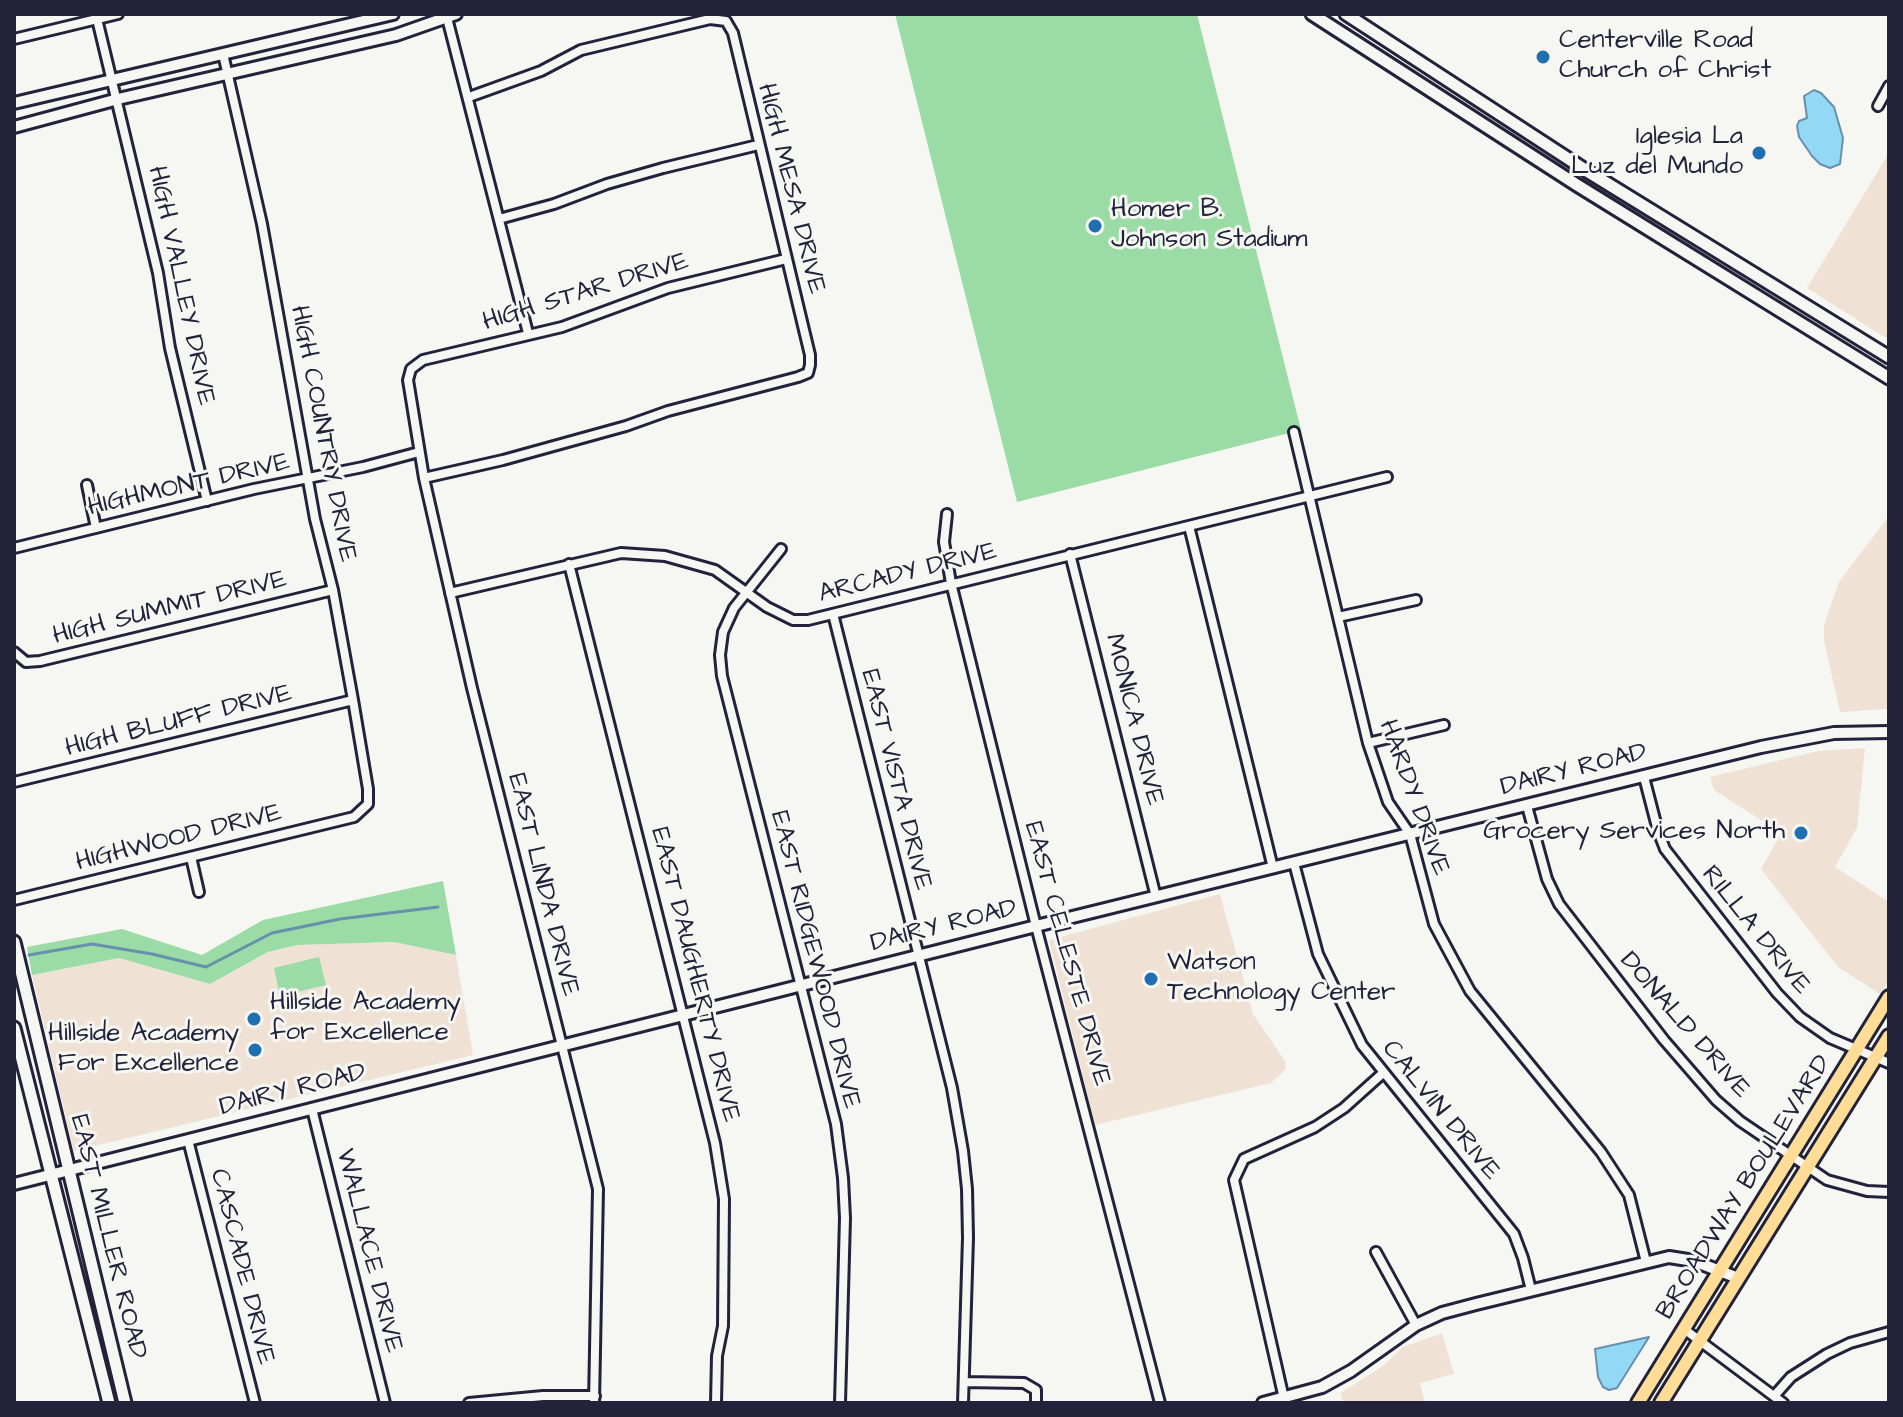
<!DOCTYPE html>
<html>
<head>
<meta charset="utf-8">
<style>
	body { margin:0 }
	#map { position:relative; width:1903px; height:1417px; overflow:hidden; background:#f6f6f2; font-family:"Architects Daughter",sans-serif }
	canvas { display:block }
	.frame { position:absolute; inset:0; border:16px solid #22223b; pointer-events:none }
</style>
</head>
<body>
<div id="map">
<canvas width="1903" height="1417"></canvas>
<div class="frame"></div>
</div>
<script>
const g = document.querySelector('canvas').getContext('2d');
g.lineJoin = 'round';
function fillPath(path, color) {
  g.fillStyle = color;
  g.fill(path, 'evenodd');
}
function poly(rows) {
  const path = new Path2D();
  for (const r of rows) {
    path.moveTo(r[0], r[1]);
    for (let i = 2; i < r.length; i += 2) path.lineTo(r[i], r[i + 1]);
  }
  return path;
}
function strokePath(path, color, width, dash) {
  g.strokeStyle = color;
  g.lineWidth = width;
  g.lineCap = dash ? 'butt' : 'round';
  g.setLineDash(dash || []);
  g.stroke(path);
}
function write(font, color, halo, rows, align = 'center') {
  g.font = font + ' "Architects Daughter",sans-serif';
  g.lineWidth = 6;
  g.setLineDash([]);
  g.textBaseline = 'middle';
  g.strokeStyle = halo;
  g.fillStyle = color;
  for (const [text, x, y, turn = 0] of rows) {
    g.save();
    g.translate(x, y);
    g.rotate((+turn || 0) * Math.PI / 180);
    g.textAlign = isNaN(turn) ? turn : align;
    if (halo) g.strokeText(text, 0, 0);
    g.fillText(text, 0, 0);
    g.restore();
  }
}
fillPath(poly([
	[1889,153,1889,340,1807,288],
	[1889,516,1889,709,1840,712,1824,641,1824,625,1839,582],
	[1865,748,1857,828,1835,867,1889,902,1889,980,1880,994,1838,967,1761,869,1781,833,1714,790,1710,777,1818,751],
	[1220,894,1253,1014,1285,1061,1286,1069,1271,1083,1095,1125,1049,940],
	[394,942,456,955,473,1055,74,1151,32,975,119,958,210,984,269,952,296,945],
	[1442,1333,1454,1374,1420,1383,1425,1403,1343,1403,1341,1393,1383,1366,1403,1347]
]), '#efe2d5');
fillPath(poly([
	[895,14,1197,14,1301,430,1017,502],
	[443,881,456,955,394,942,297,945,268,952,210,984,119,958,32,975,27,947,122,929,202,955,263,920],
	[319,957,326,985,280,996,274,968]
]), '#9bdca6');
const water = poly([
	[1814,90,1821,93,1834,107,1843,138,1840,164,1830,168,1820,164,1812,156,1799,137,1797,126,1799,121,1807,118,1804,96,1814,90],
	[1649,1337,1617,1388,1609,1390,1603,1387,1598,1377,1595,1349,1649,1337]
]);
fillPath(water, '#93d9f5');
strokePath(water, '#6690ab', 2);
strokePath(poly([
	[29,955,92,944,152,954,206,967,272,933,340,919,438,907]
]), '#6690ab', 3);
const minor = poly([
	[446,14,528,333],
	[97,19,158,273,170,348,207,501],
	[14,39,118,14],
	[1878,106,1889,86],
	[499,219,554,204,607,184,663,168,758,145],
	[1294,432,1368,743,1388,802,1410,834,1434,924,1470,991,1601,1152,1629,1195,1646,1262],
	[424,478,503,460,626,426,668,411,798,377,808,373,810,365,810,355,733,33,726,21,710,19,581,50,541,71,469,97],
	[87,485,96,528],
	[947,514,944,542,951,583,1036,926,1160,1403],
	[1189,526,1273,868],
	[14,548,254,489,363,467,419,452],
	[781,549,734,608,723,632,720,655,722,676,836,1124,843,1178,845,1218,840,1403],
	[1070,554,1156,897],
	[569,564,715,1143,724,1199,723,1326,717,1356,716,1403],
	[450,593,621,553,665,556,715,570,767,607,793,620,808,620,1387,477],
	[833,614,952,1088,963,1151,967,1189,968,1238,963,1403],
	[1338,617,1416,600],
	[14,652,26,662,40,661,333,590],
	[1368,743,1444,725],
	[1644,777,1658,831,1665,849,1777,993,1800,1017,1830,1038,1889,1063],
	[14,782,353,700],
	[1527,806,1547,879,1559,904,1664,1040,1716,1100,1740,1121,1827,1180,1867,1191,1889,1192],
	[191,857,199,892],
	[1294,863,1318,954,1362,1045,1514,1234,1523,1258,1531,1290],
	[14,900,354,817,368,804,368,789,353,700,333,590,315,519,262,224,223,54],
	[312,1109,385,1403],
	[188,1140,255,1403],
	[1376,1252,1416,1325],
	[1684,1329,1783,1403],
	[964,1382,1024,1383,1036,1390,1036,1403],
	[1775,1395,1791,1377,1827,1354,1850,1343,1889,1332],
	[469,1403,543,1396,595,1396],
	[594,1403,598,1189,472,688,424,478,408,380,411,369,423,360,562,327,668,288,786,259],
	[1285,1403,1234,1180,1244,1159,1315,1127,1344,1108,1383,1073]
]);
const tertiary = poly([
	[14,103,393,14],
	[14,127,118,99,396,35,456,14],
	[14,1184,1036,926,1761,747,1834,733,1889,732],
	[1263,1403,1322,1387,1351,1371,1416,1325,1442,1313,1476,1304,1669,1257,1694,1261,1738,1278]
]);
const secondary = poly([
	[1312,14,1577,185,1889,378],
	[1346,14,1587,171,1889,357],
	[14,942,125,1403],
	[14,1028,109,1403]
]);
const primary = poly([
	[1638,1403,1889,997],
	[1661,1403,1889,1036]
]);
strokePath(minor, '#22223b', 14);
strokePath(tertiary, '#22223b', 16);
strokePath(secondary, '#22223b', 17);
strokePath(primary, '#22223b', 18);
strokePath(minor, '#f6f6f2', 8);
strokePath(tertiary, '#f6f6f2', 10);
strokePath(secondary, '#f6f6f2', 11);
strokePath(primary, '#ffdd96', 12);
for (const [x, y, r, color] of [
	[1543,57,8,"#1f6fb2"],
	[1759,153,8,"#1f6fb2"],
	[1095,226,8,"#1f6fb2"],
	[1801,833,8,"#1f6fb2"],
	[1151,979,8,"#1f6fb2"],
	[254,1019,8,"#1f6fb2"],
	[255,1050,8,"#1f6fb2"]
]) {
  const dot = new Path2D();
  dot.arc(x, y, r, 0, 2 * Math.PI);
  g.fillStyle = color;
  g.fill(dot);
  strokePath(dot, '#f6f6f2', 3);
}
write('26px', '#22223b', '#f6f6f2', [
	["Centerville Road",1559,42],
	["Church of Christ",1559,72],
	["Iglesia La",1743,138,"right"],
	["Luz del Mundo",1743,168,"right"],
	["Homer B.",1111,211],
	["Johnson Stadium",1111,241],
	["Grocery Services North",1785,833,"right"],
	["Watson",1167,964],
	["Technology Center",1167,994],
	["Hillside Academy",270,1004],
	["for Excellence",270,1034],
	["Hillside Academy",239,1035,"right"],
	["For Excellence",239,1065,"right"]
], 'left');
write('26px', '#22223b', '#f6f6f2', [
	["HIGH MESA DRIVE",790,189,76],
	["HIGH VALLEY DRIVE",180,286,78],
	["HIGH STAR DRIVE",586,293,-17],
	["HIGH COUNTRY DRIVE",322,434,79],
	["HIGHMONT DRIVE",189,486,-13],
	["ARCADY DRIVE",908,574,-14],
	["HIGH SUMMIT DRIVE",170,609,-14],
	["MONICA DRIVE",1133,720,76],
	["HIGH BLUFF DRIVE",179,722,-14],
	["DAIRY ROAD",1574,771,-14],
	["EAST VISTA DRIVE",895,780,76],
	["HARDY DRIVE",1413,798,70],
	["HIGHWOOD DRIVE",179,839,-14],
	["EAST LINDA DRIVE",542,885,76],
	["DAIRY ROAD",944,927,-14],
	["RILLA DRIVE",1755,931,51],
	["EAST CELESTE DRIVE",1066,954,75],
	["EAST RIDGEWOOD DRIVE",814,960,76],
	["EAST DAUGHERTY DRIVE",694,975,76],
	["DONALD DRIVE",1684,1026,49],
	["DAIRY ROAD",293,1091,-14],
	["CALVIN DRIVE",1440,1111,51],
	["BROADWAY BOULEVARD",1745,1188,-58],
	["EAST MILLER ROAD",107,1237,76],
	["WALLACE DRIVE",368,1251,76],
	["CASCADE DRIVE",241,1267,76]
]);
</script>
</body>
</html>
